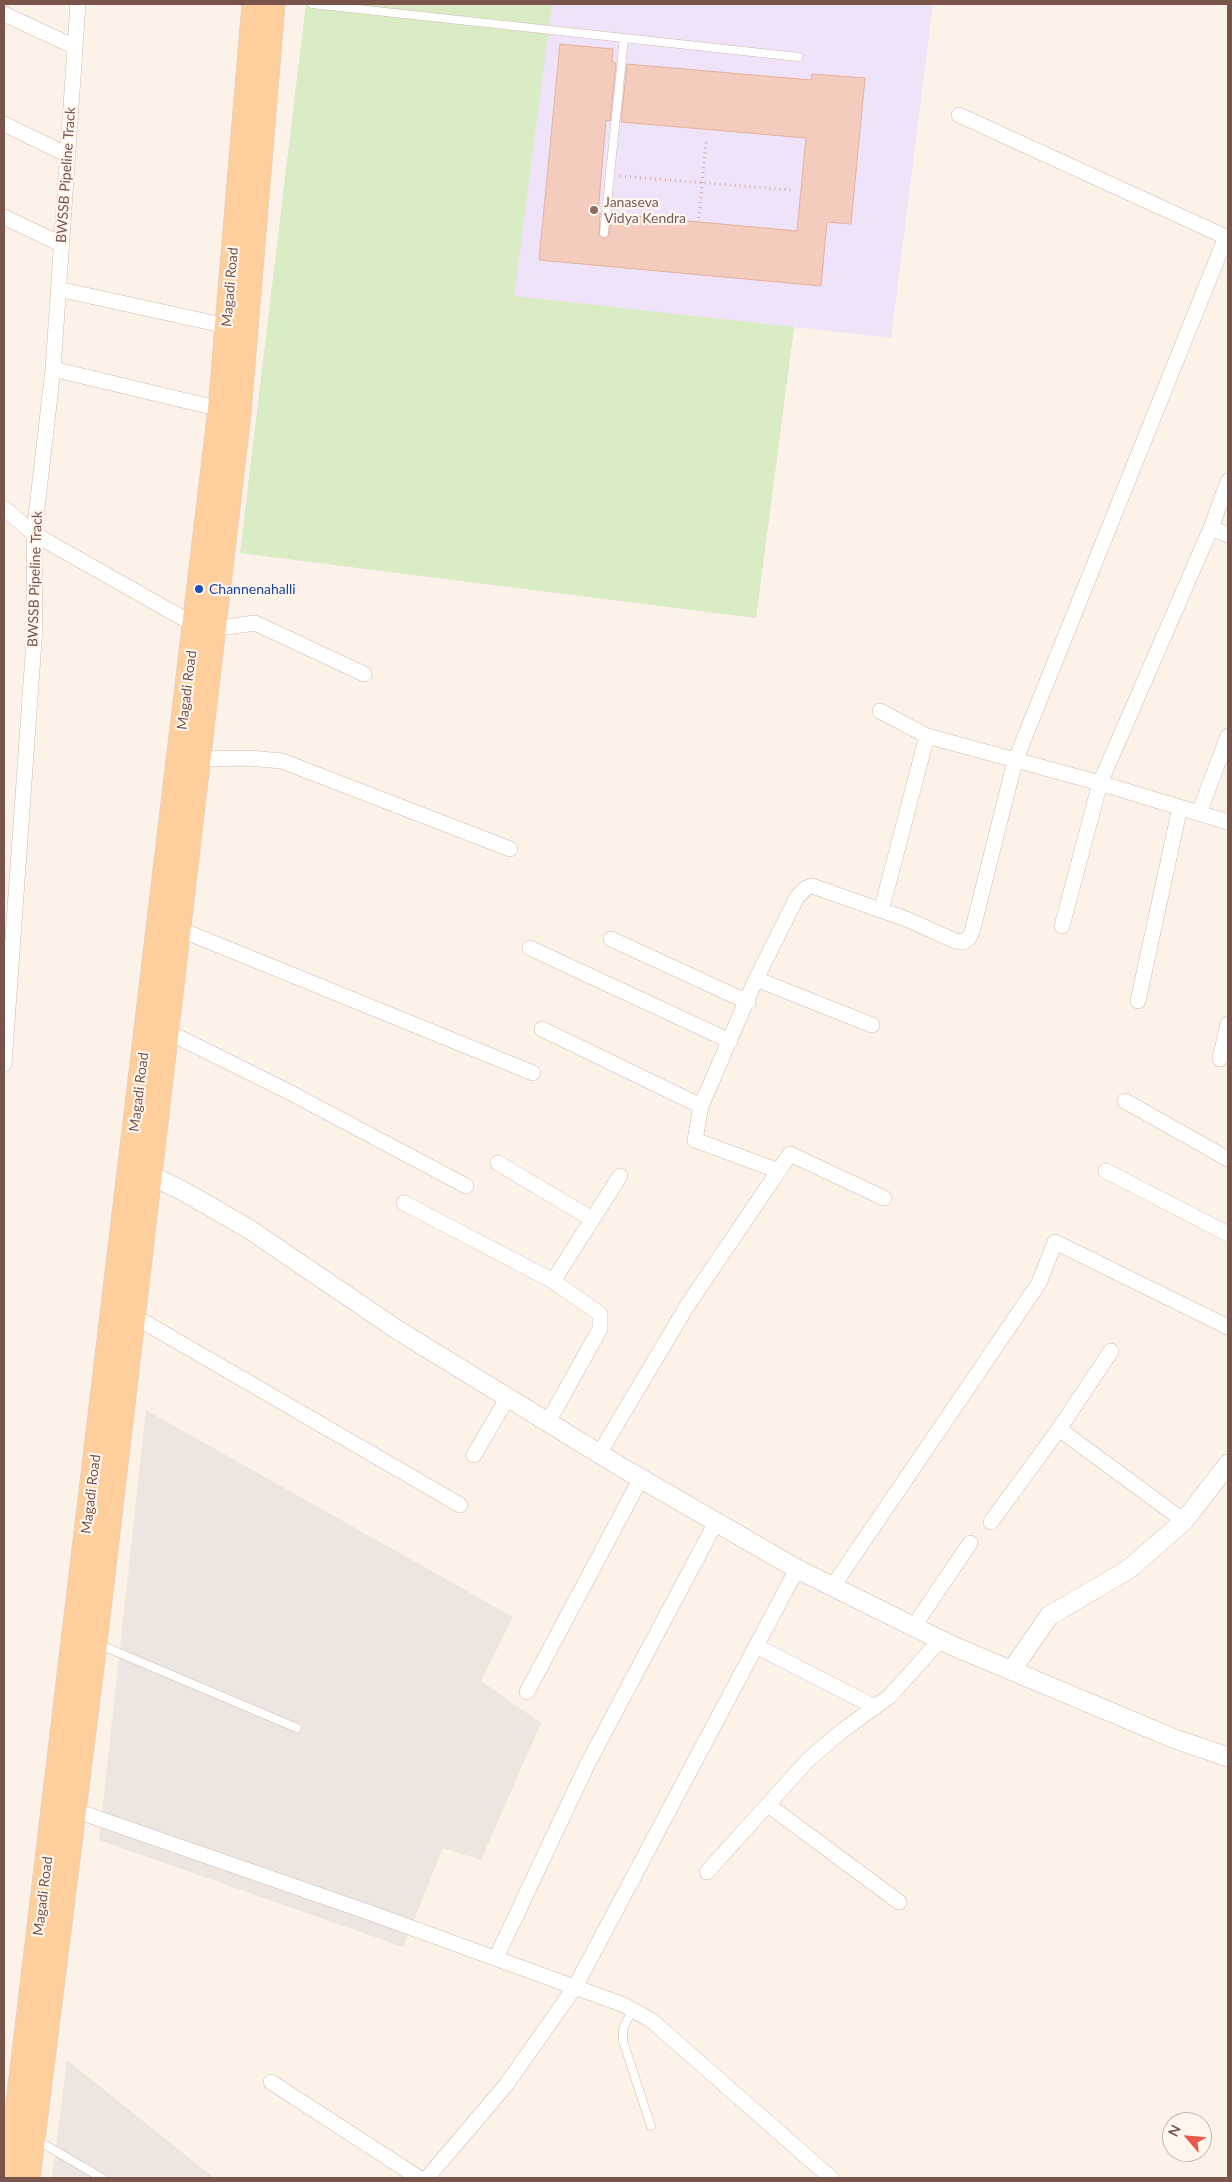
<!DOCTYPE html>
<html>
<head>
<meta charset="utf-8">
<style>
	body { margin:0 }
	#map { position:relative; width:1232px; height:2182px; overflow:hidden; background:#fdf2e7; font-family:Lato,sans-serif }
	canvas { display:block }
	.frame { position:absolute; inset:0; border:5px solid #78544a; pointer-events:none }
	.north { position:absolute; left:1162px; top:2112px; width:50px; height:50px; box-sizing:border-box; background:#fff6ee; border:1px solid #c9b5ac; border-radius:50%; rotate:297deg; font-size:14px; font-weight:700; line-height:20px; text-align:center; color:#78544a }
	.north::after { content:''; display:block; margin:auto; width:18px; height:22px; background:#eb5748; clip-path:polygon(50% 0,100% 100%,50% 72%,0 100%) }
</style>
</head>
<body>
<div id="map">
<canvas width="1232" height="2182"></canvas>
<div class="frame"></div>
<div class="north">N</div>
</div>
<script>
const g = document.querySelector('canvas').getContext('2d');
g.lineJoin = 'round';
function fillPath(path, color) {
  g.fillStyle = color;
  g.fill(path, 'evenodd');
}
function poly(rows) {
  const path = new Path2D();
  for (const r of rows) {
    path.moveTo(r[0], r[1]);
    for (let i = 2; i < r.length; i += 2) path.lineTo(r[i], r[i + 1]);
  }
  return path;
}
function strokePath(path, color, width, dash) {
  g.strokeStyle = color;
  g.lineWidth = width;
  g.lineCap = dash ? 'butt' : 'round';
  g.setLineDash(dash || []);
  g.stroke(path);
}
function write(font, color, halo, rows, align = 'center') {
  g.font = font + ' Lato,sans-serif';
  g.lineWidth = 4.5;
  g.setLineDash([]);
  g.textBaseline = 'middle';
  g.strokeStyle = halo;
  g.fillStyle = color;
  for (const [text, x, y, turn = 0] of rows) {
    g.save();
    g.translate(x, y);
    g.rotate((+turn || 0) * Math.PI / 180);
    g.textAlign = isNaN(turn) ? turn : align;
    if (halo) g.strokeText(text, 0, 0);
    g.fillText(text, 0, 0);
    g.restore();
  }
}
fillPath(poly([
	[146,1410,513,1617,481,1681,541,1723,481,1860,443,1848,403,1947,99,1840],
	[67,2060,214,2178,52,2178]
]), '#ede5e0');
fillPath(poly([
	[306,4,933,4,891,338,794,327,756,618,240,553]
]), '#efe3fa');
fillPath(poly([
	[306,4,552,4,514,296,794,327,756,618,240,553]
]), '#d9ecc4');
const building = poly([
	[560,44,613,49,612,62,616,63,610,121,606,120,598,213,600,213,599,235,603,238,607,238,609,234,612,214,797,231,806,138,621,122,627,64,811,80,812,74,865,78,851,224,827,222,821,286,539,260,560,44]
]);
fillPath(building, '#f4ccbd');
strokePath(building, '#e7b09d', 1);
const service = poly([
	[312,4,624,38],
	[604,233,624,38,798,57],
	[98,1644,297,1728],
	[632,2010,623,2029,623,2041,651,2126],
	[35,2139,102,2178]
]);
const minor = poly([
	[4,14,75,47],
	[959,115,1228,238],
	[4,124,68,155],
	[4,217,61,244],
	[58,289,227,326],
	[53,369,220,409],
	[4,508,34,534,195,625,213,629,255,623,364,674],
	[1211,528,1228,535],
	[880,711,927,736,1100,783,1228,822],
	[198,759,248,758,282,761,510,849],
	[1199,813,1228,736],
	[884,900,927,736],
	[1062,926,1100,783,1211,528,1228,481],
	[179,929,533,1073],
	[611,939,748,1002],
	[530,948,730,1041],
	[756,979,872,1025],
	[1138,1001,1180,807],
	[542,1029,701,1106],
	[166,1031,291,1093,466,1186],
	[1220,1059,1228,1024],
	[4,1064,35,627,34,534,53,369,78,4],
	[1125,1101,1228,1159],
	[498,1163,592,1219],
	[779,1171,695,1140,701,1106,756,979,797,897,806,888,812,886,909,920,955,941,963,942,968,939,972,932,1015,761,1226,237],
	[1106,1171,1228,1234],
	[404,1203,553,1281],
	[132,1315,460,1505],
	[548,1422,600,1329,600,1314,553,1281,620,1176],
	[1059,1429,1184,1521],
	[599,1454,687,1306,790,1154,884,1198],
	[474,1455,508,1397],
	[991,1522,1059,1429,1111,1351],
	[833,1586,1039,1283,1055,1242,1228,1327],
	[914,1626,970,1543],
	[756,1646,875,1707],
	[527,1692,641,1478],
	[768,1805,899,1902],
	[74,1810,368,1912,624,2005,651,2020,831,2178],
	[707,1872,808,1760,842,1731,890,1696,941,1639],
	[496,1958,587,1765,716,1522],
	[271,2082,419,2178],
	[427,2178,506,2085,575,1987,797,1569]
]);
const tertiary = poly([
	[138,1169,183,1191,249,1229,399,1331,621,1467,797,1569,953,1646,1175,1739,1228,1757],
	[1012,1670,1049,1616,1129,1569,1184,1521,1228,1464]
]);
const primary = poly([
	[9,2178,220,409,254,4],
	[28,2178,95,1643,239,413,273,4]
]);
strokePath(service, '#d2baae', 9);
strokePath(minor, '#d2baae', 16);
strokePath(tertiary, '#d2baae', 20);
strokePath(primary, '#d9cfcc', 25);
strokePath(poly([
	[620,176,791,190],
	[699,218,706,142]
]), '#d9afa0', 3, [1, 4]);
strokePath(service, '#fff', 8);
strokePath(minor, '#fff', 15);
strokePath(tertiary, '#fff', 19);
strokePath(primary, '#fece9d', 24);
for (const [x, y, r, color] of [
	[594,210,5,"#8d6e63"],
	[199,589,5,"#1a4fb4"]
]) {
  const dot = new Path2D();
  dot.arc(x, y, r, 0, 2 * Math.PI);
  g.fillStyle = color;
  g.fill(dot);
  strokePath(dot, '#fff6ee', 2);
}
write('14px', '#78544a', '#fff6ee', [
	["BWSSB Pipeline Track",66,175,-86],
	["Magadi Road",230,287,-85],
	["BWSSB Pipeline Track",35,579,-88],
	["Magadi Road",187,690,-83],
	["Magadi Road",139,1092,-83],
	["Magadi Road",91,1494,-83],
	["Magadi Road",43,1896,-83]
]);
write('14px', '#785e54', '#fff6ee', [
	["Janaseva",604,202],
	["Vidya Kendra",604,218]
], 'left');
write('14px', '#164399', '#fff6ee', [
	["Channenahalli",209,589]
], 'left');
</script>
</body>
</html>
